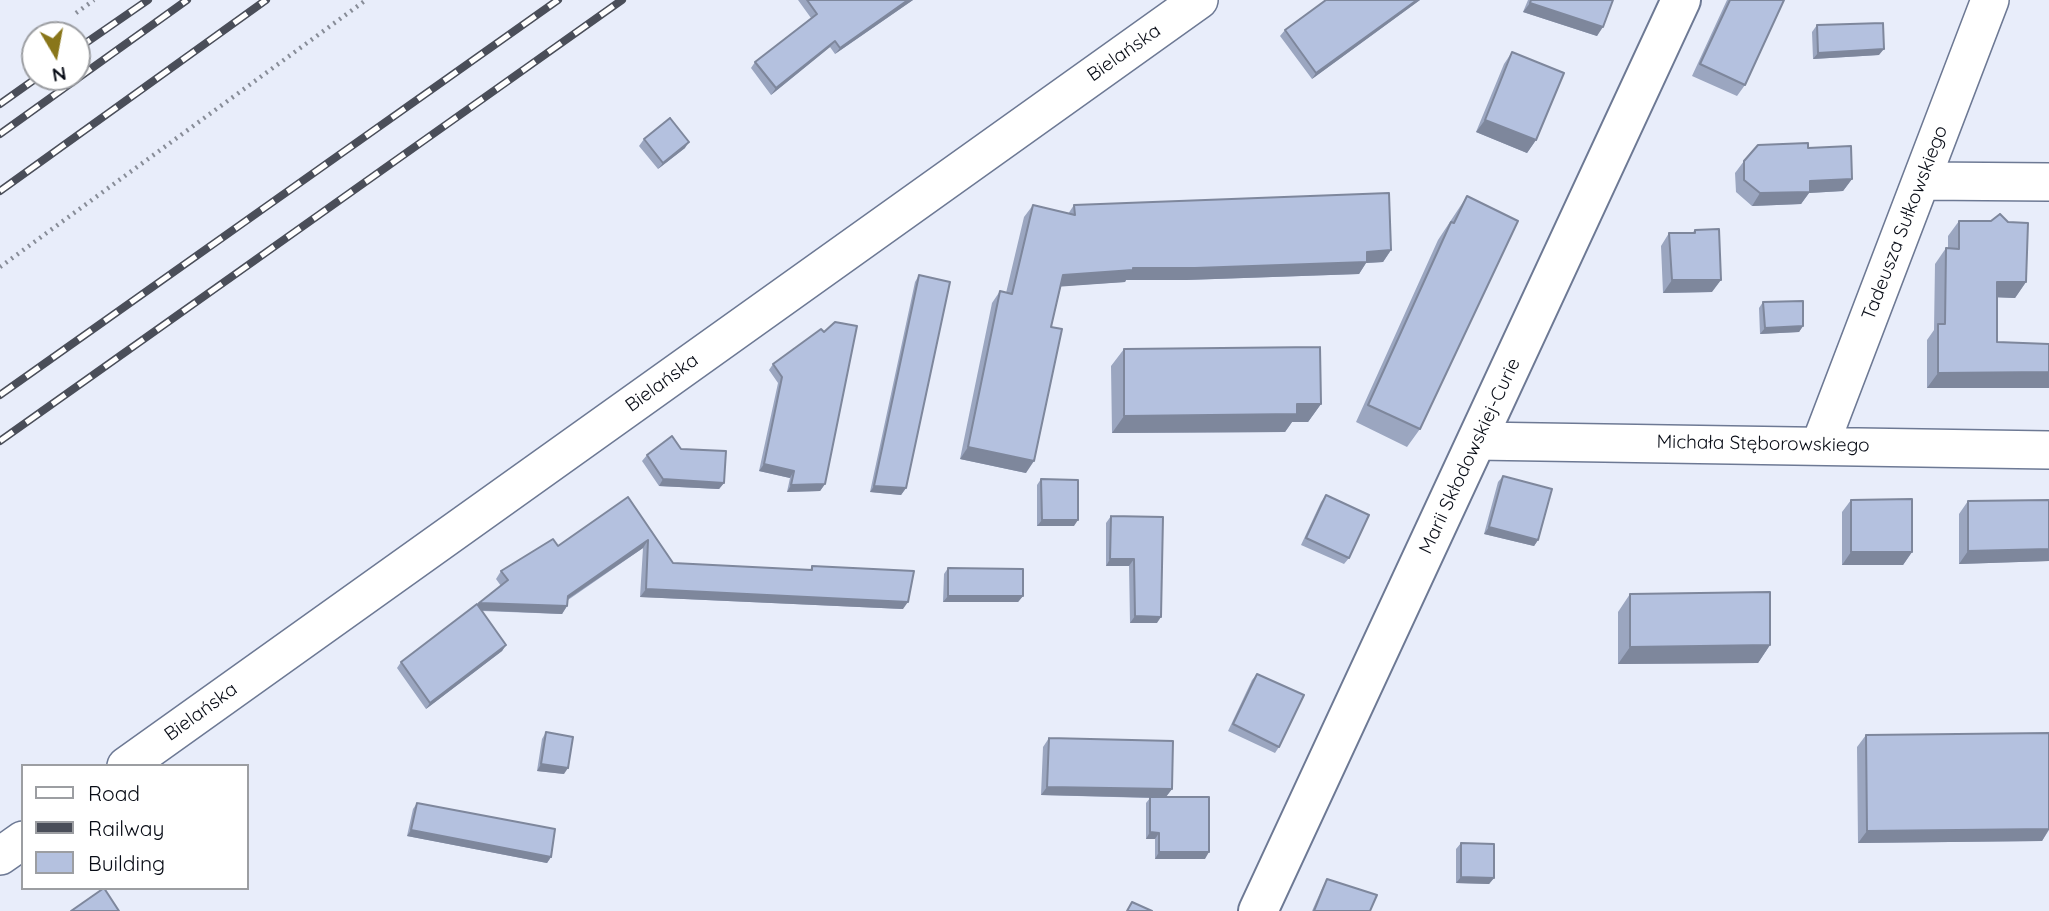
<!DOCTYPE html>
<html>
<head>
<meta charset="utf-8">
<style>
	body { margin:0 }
	#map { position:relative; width:2049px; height:911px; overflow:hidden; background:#e8edfa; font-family:Quicksand,sans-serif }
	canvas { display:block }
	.legend { position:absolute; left:21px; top:764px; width:228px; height:126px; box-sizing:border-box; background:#fff; border:2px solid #9c9ea2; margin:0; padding:9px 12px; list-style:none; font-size:21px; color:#080c16 }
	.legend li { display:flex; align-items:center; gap:14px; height:35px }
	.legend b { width:35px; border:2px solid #9c9ea2 }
	.north { position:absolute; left:21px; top:21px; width:70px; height:70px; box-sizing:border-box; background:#fff; border:2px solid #9c9ea2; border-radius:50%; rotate:170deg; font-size:19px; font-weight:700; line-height:28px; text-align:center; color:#080c16 }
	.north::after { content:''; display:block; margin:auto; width:24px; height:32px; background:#89761a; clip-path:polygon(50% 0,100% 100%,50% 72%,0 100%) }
</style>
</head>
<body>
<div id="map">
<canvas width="2049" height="911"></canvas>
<ul class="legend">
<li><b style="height:9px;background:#fff"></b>Road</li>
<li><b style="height:9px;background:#4a4e59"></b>Railway</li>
<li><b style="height:19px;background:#b4c1df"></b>Building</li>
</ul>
<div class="north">N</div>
</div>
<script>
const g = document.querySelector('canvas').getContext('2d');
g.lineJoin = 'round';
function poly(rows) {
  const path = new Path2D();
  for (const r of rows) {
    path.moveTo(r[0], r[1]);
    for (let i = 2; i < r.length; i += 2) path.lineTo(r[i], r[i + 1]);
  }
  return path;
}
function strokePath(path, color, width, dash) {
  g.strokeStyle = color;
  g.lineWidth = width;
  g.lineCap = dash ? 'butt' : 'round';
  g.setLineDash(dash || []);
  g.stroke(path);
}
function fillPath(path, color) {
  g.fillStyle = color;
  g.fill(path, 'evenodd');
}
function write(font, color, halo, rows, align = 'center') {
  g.font = font + ' Quicksand,sans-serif';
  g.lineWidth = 6;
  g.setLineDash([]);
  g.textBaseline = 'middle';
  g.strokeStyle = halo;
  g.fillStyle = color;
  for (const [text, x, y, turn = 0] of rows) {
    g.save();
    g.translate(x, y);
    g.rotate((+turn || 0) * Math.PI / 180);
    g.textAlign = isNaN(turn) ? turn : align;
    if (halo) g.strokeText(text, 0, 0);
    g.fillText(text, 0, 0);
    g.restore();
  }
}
const street = poly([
	[1922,181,2049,182],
	[1477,441,2049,450],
	[1820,445,1990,0],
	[126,766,1199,0],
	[0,856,23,840]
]);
const secondary = poly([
	[1258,911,1681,0]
]);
strokePath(street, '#6d7994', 40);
strokePath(secondary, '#6d7994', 42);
strokePath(poly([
	[76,13,94,0],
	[0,267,366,0]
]), '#888d98', 4.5, [2, 5]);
strokePath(street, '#fff', 37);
strokePath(secondary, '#fff', 38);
const rail = poly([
	[77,49,148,0],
	[0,104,38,77],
	[0,134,187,0],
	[0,191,266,0],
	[0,395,558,0],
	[0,441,622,0]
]);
strokePath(rail, '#4a4e59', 8);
strokePath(rail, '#fff', 5, [16]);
fillPath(poly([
	[798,0,913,0,835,54,830,47,771,95,751,68,755,62,811,18],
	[1326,0,1420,0,1312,79,1280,36,1285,30],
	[1528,0,1613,0,1597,36,1523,12],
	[1727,0,1784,0,1745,85,1737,96,1692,76],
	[1817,25,1879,55,1813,59,1812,32],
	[1512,52,1536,140,1527,153,1476,132,1504,64],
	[644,139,685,148,658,169,639,146],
	[1808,148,1852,179,1843,191,1809,193,1801,204,1752,206,1736,192,1735,173,1744,161],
	[1467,196,1420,429,1407,447,1356,422,1438,240],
	[1033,205,1068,214,1074,205,1391,250,1383,262,1366,263,1359,274,1186,280,1126,280,1125,282,1061,286,1051,327,1026,473,960,459,992,303,1000,291,1006,293,1024,217],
	[1959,221,2026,282,2015,298,1997,297,1997,342,2049,344,2049,388,1927,388,1927,340,1934,330,1935,264,1946,248,1948,248,1948,236],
	[1695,230,1712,292,1663,293,1661,246,1669,233,1692,233],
	[919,275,906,488,901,495,870,492,915,282],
	[1763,302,1803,326,1799,332,1760,334,1759,308],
	[821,329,825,484,820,491,787,492,790,478,759,471,778,383,769,370,773,364],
	[1124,349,1321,404,1308,422,1292,422,1285,432,1112,433,1111,366],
	[681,449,724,483,719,489,659,486,642,461,647,455],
	[1503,476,1538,540,1534,546,1484,534,1498,482],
	[1041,479,1074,526,1037,526,1037,485],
	[1326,495,1349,558,1344,564,1301,545,1321,502],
	[628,497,673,563,810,570,812,566,903,609,640,597,643,548,568,600,567,606,562,614,482,611,506,645,502,651,426,709,397,668,401,662,501,586,496,579,501,571,558,546],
	[1851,500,1912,552,1903,565,1842,565,1842,512],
	[2049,500,2049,561,1959,564,1959,514,1968,501],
	[1111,516,1163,517,1157,623,1130,623,1129,566,1106,566,1106,523],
	[948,568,1023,596,1018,602,943,602,944,574],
	[1630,594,1770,645,1758,663,1618,664,1618,612],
	[1257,674,1279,747,1275,753,1228,731,1252,680],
	[546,732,564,774,537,771,542,739],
	[2049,733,2049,830,2042,841,1858,843,1857,747,1866,735],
	[1049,738,1172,789,1166,797,1205,859,1155,859,1155,839,1146,839,1146,803,1150,798,1041,795,1043,747],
	[417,803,551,857,547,863,407,836,413,809],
	[1461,843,1494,878,1489,884,1456,883,1456,849],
	[1327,879,1370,911,1312,911,1323,886]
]), '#9ba6c0');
fillPath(poly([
	[908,0,913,0,835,54,840,48],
	[1417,0,1420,0,1312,79,1316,73],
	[1530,3,1603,27,1597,36,1523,12],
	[835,41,830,47,771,95,776,88],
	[1884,49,1879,55,1813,59,1818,53],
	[1485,120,1536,140,1527,153,1476,132],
	[689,142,685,148,658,169,663,163],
	[1852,179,1843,191,1809,193,1801,204,1752,206,1760,193,1810,181],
	[1391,250,1383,262,1366,263,1359,274,1186,280,1126,280,1125,282,1055,287,1063,275,1133,268],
	[1672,280,1721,280,1712,292,1663,293],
	[1997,282,2026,282,2015,298,1987,297],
	[1803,326,1799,332,1760,334,1765,328],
	[2049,372,2049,388,1927,388,1938,373],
	[1297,404,1321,404,1308,422,1292,422,1285,432,1112,433,1124,416],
	[968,447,1034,461,1026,473,960,459],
	[764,464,794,471,790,478,759,471],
	[663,479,724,483,719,489,659,486],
	[825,484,820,491,787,492,791,485],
	[874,486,906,488,901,495,870,492],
	[1042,520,1078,520,1074,526,1037,526],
	[1489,527,1538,540,1534,546,1484,534],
	[648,540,643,548,562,603,568,596],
	[2049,549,2049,561,1959,564,1968,551],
	[1851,552,1912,552,1903,565,1842,565],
	[1110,559,1134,559,1129,566,1106,566],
	[646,589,908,602,903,609,640,597],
	[948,596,1023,596,1018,602,943,602],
	[479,603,567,606,562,614,473,610],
	[1135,616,1161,617,1157,623,1130,623],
	[506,645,502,651,426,709,430,703],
	[1770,645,1758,663,1618,664,1630,647],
	[541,764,568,768,564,774,537,771],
	[1047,787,1172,789,1165,798,1041,795],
	[2049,829,2042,841,1858,843,1867,831],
	[411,830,551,857,547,863,407,836],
	[1150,832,1159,833,1155,839,1146,839],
	[1159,852,1209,852,1205,859,1155,859],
	[1461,877,1494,878,1489,884,1456,883]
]), '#7e879c');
const building = poly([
	[807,0,908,0,840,48,835,41,776,88,755,62,817,14,807,0],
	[1326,0,1417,0,1316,73,1285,30,1326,0],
	[1531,0,1613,0,1603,27,1530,3,1531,0],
	[1730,0,1784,0,1745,85,1700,64,1730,0],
	[1883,23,1884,49,1818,53,1817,25,1883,23],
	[1512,52,1564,73,1536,140,1485,120,1512,52],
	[670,118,689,142,663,163,644,139,670,118],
	[1808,143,1808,148,1851,146,1852,179,1810,181,1810,192,1760,193,1744,180,1744,161,1758,145,1808,143],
	[1389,193,1391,250,1367,252,1367,262,1195,268,1133,268,1133,270,1063,275,1051,327,1062,329,1034,461,968,447,1000,291,1012,294,1033,205,1075,215,1074,205,1389,193],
	[1467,196,1518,221,1420,429,1368,405,1451,222,1454,223,1467,196],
	[2000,214,2008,222,2028,223,2026,282,1997,282,1997,342,2049,344,2049,372,1938,373,1938,324,1945,324,1946,248,1959,249,1959,221,1991,221,2000,214],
	[1719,229,1721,280,1672,280,1669,233,1695,233,1695,230,1719,229],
	[919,275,950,282,906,488,874,486,919,275],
	[1803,301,1803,326,1765,328,1763,302,1803,301],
	[835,322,857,326,825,484,791,485,794,471,764,464,782,377,773,364,821,329,824,332,835,322],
	[1320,347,1321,404,1297,404,1297,414,1124,416,1124,349,1320,347],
	[672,436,681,449,726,451,724,483,663,479,647,455,672,436],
	[1503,476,1552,489,1538,540,1489,527,1503,476],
	[1041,479,1078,480,1078,520,1042,520,1041,479],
	[1326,495,1369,515,1349,558,1306,538,1326,495],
	[628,497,673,563,812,570,812,566,914,571,908,602,646,589,648,540,568,596,567,606,479,603,508,580,501,571,553,539,558,546,628,497],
	[1912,499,1912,552,1851,552,1851,500,1912,499],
	[2049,500,2049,549,1968,551,1968,501,2049,500],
	[1111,516,1163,517,1161,617,1135,616,1134,559,1110,559,1111,516],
	[948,568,1023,569,1023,596,948,596,948,568],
	[1770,592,1770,645,1630,647,1630,594,1770,592],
	[477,604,506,645,430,703,401,662,477,604],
	[1257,674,1304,695,1279,747,1233,724,1257,674],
	[546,732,573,737,568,768,541,764,546,732],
	[2049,733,2049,829,1867,831,1866,735,2049,733],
	[1049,738,1173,741,1172,789,1047,787,1049,738],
	[1150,797,1209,797,1209,852,1159,852,1159,833,1150,832,1150,797],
	[417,803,555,829,551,857,411,830,417,803],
	[1461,843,1494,844,1494,878,1461,877,1461,843],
	[1327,879,1377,895,1370,911,1314,911,1327,879],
	[104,888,119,911,71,911,104,888],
	[1132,902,1152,911,1127,911,1132,902]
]);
fillPath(building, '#b4c1df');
strokePath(building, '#7e879c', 2);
write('19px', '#080c16', '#fff', [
	["Bielańska",1124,53,-35],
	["Tadeusza Sułkowskiego",1905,223,-69],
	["Bielańska",662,383,-36],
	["Michała Stęborowskiego",1763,444,1],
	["Marii Skłodowskiej-Curie",1470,456,-65],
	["Bielańska",201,712,-36]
]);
</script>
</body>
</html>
